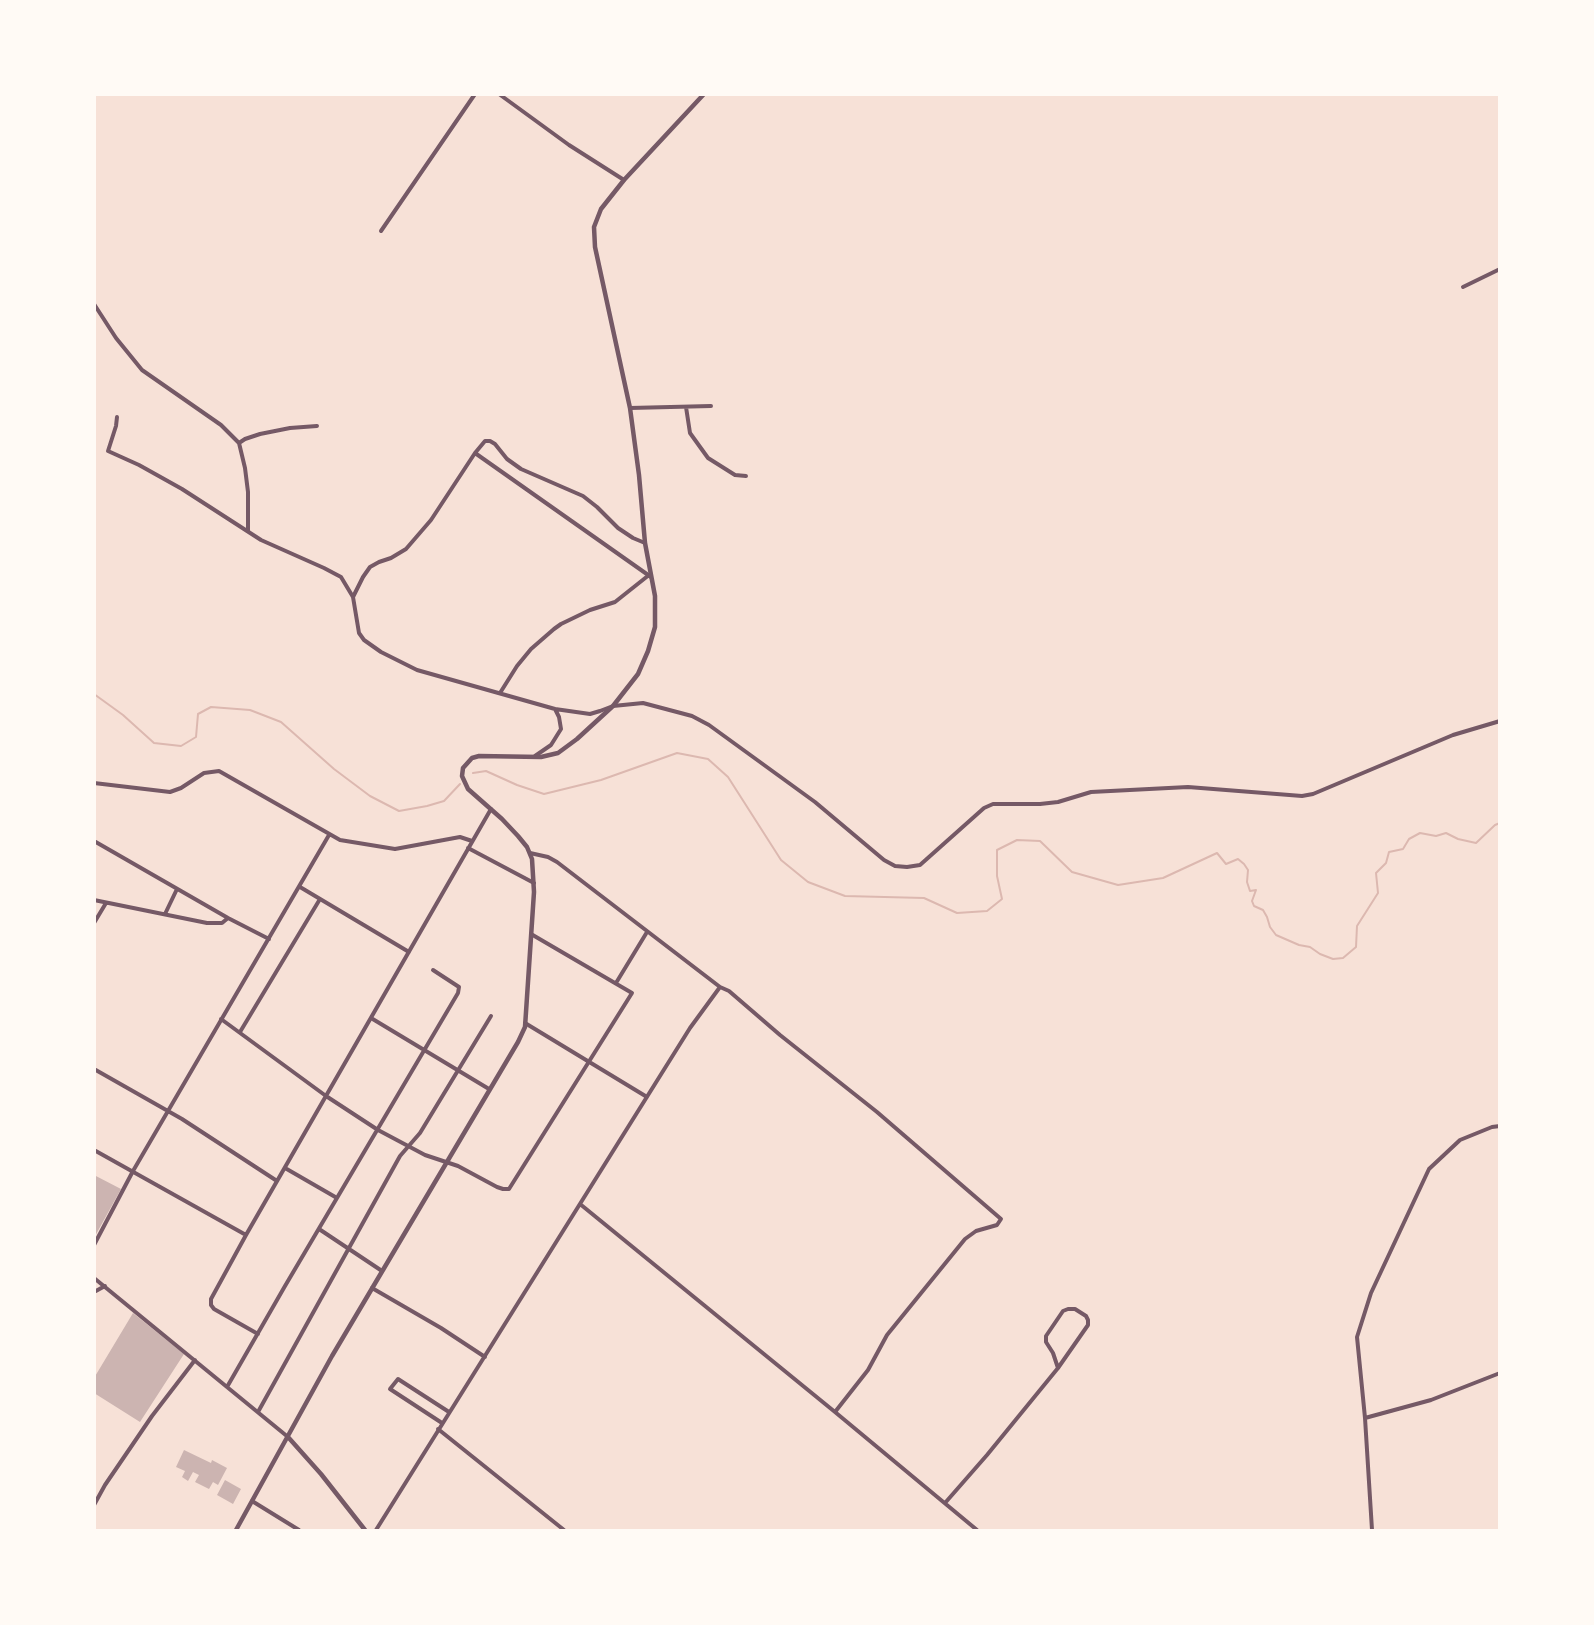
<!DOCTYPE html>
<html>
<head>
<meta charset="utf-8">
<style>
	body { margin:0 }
	#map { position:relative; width:1594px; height:1625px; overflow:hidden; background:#f7e1d7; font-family:Roboto,sans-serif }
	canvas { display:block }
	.frame { position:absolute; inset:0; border:96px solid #fffaf5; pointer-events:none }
</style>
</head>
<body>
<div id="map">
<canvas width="1594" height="1625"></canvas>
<div class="frame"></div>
</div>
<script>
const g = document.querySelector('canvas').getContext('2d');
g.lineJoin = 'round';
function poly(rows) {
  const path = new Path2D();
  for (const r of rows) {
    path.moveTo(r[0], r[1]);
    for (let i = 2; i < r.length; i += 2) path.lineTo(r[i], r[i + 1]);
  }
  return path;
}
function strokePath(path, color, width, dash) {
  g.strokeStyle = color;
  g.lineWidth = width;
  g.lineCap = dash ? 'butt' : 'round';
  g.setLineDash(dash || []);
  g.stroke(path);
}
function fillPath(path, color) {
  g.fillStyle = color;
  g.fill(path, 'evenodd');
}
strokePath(poly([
	[94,694,123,715,154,743,181,746,196,737,198,714,211,707,250,710,281,722,334,769,370,796,399,811,427,806,444,801,460,784],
	[473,773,486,771,517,785,544,794,601,780,677,753,708,759,728,777,781,860,808,882,845,896,924,898,957,913,987,911,1002,899,997,876,997,850,1017,840,1040,841,1072,872,1118,885,1163,878,1217,853,1226,864,1238,859,1244,864,1248,870,1247,882,1250,891,1256,890,1252,901,1254,906,1263,910,1267,917,1270,927,1276,935,1299,945,1310,947,1320,954,1333,959,1343,958,1356,947,1357,926,1378,893,1376,873,1386,863,1389,852,1403,849,1409,839,1420,833,1436,836,1446,833,1458,839,1476,843,1495,825,1500,823]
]), '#dcb8b0', 2);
fillPath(poly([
	[94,1175,121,1189,94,1238],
	[133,1313,184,1354,140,1422,94,1393,94,1378],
	[184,1450,211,1463,212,1460,227,1468,218,1485,213,1482,209,1489,195,1482,199,1475,193,1472,188,1481,182,1477,185,1471,176,1467],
	[225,1480,241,1489,233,1504,217,1495]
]), '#ccb4b1');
strokePath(poly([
	[499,94,569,145,624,180],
	[381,231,475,94],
	[1463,287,1500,269],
	[94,304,116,338,142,370,221,425,239,443,245,468,248,492,248,531],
	[686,407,690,433,708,458,735,475,746,476],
	[630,408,711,406],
	[117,417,116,426,108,451,139,465,182,489,261,540,324,568,341,577,353,597,359,633,364,640,381,652,417,670,555,709,559,717,561,729,551,745,535,756],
	[239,443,245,439,260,434,290,428,317,426],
	[475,453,651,577],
	[353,597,363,577,370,567,379,562,391,558,406,549,431,520,475,453,485,441,490,441,495,444,507,459,521,469,583,496,597,507,618,528,633,538,645,543],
	[500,693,517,666,531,649,554,629,561,624,590,610,615,602,649,575],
	[555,709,590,714,600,711,613,706,643,703,692,716,709,725,815,802,884,860,895,866,907,867,920,865,984,808,993,804,1040,804,1058,802,1091,792,1188,787,1302,796,1313,794,1453,735,1500,721],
	[94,783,170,792,181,788,204,773,219,771,340,840,395,849,460,837,472,841],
	[94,841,228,918,269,939],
	[468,848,534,883],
	[530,853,548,857,557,862,720,987,729,991,780,1035,877,1112,1001,1219,997,1225,976,1231,965,1239,887,1335,868,1370,835,1412],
	[300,887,409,952],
	[94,900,207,923,222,923,228,918],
	[165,914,177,889],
	[94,923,106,903],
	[616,983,647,932],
	[371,1018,489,1089],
	[221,1019,326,1096,378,1130,425,1155,458,1166,497,1187,503,1189,509,1189,632,993,531,934],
	[525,1023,647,1097],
	[240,1032,320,899],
	[94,1069,182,1119,277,1181],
	[94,1150,246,1235],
	[285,1168,337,1198],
	[580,1204,835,1412,977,1530],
	[319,1229,382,1271],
	[94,1245,133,1171,329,835],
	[94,1278,288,1437],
	[372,1288,441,1328,485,1357],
	[94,1292,105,1286],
	[258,1334,214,1309,211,1305,211,1299,246,1235,491,809],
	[227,1387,285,1286,458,993,459,987,433,970],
	[258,1412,400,1156,420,1133,491,1016],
	[1365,1418,1431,1400,1500,1373],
	[442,1423,390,1389,398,1379,449,1412],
	[438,1429,564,1530],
	[252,1501,299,1530],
	[945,1503,987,1455,1058,1368,1053,1353,1046,1342,1046,1336,1063,1311,1068,1309,1075,1309,1086,1316,1088,1320,1088,1325,1058,1368],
	[94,1505,105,1485,152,1416,195,1360],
	[376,1530,690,1028,720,987],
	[1372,1530,1365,1418,1357,1337,1371,1293,1429,1169,1460,1140,1492,1127,1500,1126]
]), '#755966', 4);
strokePath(poly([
	[288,1437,321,1474,365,1530],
	[236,1530,332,1356,518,1042,525,1027,534,892,532,859,527,847,518,836,502,819,468,789,462,776,463,768,472,758,479,756,541,757,558,753,577,739,613,706,638,674,648,651,655,627,655,596,645,543,639,475,630,408,595,247,594,227,601,209,624,180,704,94]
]), '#755966', 4.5);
</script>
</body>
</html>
